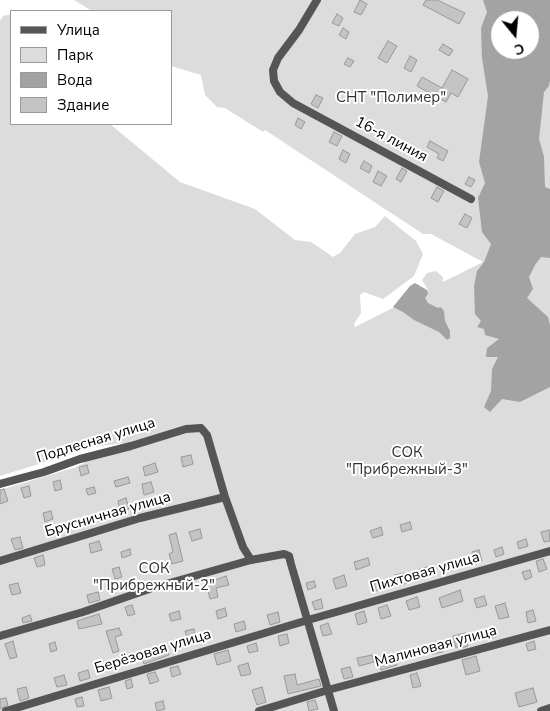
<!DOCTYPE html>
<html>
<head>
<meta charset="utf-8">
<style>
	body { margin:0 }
	#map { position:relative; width:550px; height:711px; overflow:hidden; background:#fff; font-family:"Nunito Sans",sans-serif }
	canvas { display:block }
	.legend { position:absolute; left:10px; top:10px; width:162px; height:115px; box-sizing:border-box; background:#fff; border:1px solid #999; margin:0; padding:6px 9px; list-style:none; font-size:15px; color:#000 }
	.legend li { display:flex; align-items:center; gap:10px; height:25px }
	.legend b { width:25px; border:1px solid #999 }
	.north { position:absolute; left:490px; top:10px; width:50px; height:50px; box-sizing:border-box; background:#fff; border:1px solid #999; border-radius:50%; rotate:163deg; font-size:14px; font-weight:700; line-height:20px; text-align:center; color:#000 }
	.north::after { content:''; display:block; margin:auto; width:18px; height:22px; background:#000; clip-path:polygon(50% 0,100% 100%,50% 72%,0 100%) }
</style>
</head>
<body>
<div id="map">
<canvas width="550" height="711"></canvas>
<ul class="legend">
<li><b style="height:6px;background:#555"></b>Улица</li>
<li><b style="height:14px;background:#dcdcdc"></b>Парк</li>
<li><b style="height:14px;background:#a3a3a3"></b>Вода</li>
<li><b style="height:14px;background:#c4c4c4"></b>Здание</li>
</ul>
<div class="north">С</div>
</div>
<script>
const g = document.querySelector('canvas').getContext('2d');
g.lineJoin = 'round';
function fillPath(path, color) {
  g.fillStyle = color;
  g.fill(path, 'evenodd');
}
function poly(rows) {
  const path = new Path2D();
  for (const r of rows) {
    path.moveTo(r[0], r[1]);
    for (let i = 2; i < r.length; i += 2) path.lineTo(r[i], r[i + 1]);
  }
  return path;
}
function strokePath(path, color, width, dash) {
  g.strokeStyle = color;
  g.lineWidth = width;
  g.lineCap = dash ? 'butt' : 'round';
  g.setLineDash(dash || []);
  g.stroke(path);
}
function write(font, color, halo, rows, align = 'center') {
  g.font = font + ' "Nunito Sans",sans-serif';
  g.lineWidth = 4;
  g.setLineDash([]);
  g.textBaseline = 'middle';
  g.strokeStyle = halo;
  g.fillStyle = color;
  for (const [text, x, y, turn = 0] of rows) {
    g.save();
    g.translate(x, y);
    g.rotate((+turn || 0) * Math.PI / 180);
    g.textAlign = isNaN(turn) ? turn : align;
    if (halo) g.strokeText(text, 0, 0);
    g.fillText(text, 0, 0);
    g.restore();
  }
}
fillPath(poly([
	[74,0,550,0,550,711,0,711,0,490,76,467,123,443,94,447,0,476,0,21,3,16,11,14,11,124,110,124,180,182,255,209,295,240,311,242,333,257,340,253,355,234,375,227,385,216,416,241,423,254,414,276,383,299,364,292,360,295,361,313,354,324,355,327,428,290,422,280,427,273,436,271,443,277,443,282,483,262,431,234,423,234,265,130,263,132,225,108,217,107,205,95,201,75,171,66,171,11,92,11],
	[500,20,530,20,530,50,500,50]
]), '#dcdcdc');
fillPath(poly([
	[483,0,550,0,550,80,549,86,544,92,539,139,544,157,545,187,550,189,550,258,541,257,535,265,529,277,533,289,527,298,548,317,550,325,550,387,520,402,502,399,490,412,484,407,491,391,492,369,498,357,486,357,487,348,499,339,485,335,484,329,477,327,481,321,475,314,474,286,477,271,484,262,491,244,482,232,478,198,485,183,479,162,488,96,482,58,481,28,487,12],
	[500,20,530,20,530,50,500,50],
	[415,283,427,290,428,294,425,298,428,303,438,308,441,307,444,311,445,321,450,331,450,338,447,340,439,332,414,320,403,312,393,307,410,286]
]), '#a3a3a3');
const building = poly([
	[360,0,367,4,361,15,354,12,360,0],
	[426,0,437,0,465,13,459,24,423,5,426,0],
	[337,14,343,18,339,26,332,23,337,14],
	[343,28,349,32,346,39,339,35,343,28],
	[388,41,397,46,387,63,378,58,388,41],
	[443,44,453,50,449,56,439,50,443,44],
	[410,56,417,60,411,72,404,68,410,56],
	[348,58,354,61,350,67,344,64,348,58],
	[452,70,468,79,458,97,451,93,446,102,417,86,422,77,442,88,452,70],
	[316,95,323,98,318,108,311,104,316,95],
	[298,118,305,122,301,129,295,125,298,118],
	[334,132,342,136,337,146,329,142,334,132],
	[430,141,448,151,443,161,437,158,439,154,427,147,430,141],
	[343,150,350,154,346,163,339,159,343,150],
	[364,161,372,166,369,173,360,168,364,161],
	[402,168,407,171,401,182,396,179,402,168],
	[378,171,387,176,381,186,373,182,378,171],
	[469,177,475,180,471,187,465,184,469,177],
	[437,187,444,191,438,202,431,198,437,187],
	[465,214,472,218,467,228,459,224,465,214],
	[191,455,193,464,183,467,181,457,191,455],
	[155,463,158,472,145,476,143,467,155,463],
	[87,465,89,473,81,476,79,467,87,465],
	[128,477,130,483,116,487,114,481,128,477],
	[60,480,62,489,55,491,53,482,60,480],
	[151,482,154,492,144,495,142,484,151,482],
	[29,486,31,496,24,498,21,488,29,486],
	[94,487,96,493,88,495,86,489,94,487],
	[4,489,8,501,0,504,0,490,4,489],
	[126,498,129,509,120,511,118,501,126,498],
	[51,511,53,519,45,522,43,513,51,511],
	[410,522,412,529,402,532,400,525,410,522],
	[381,527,383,535,373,538,370,531,381,527],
	[200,529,202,538,192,541,189,532,200,529],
	[549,530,550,541,544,542,541,532,549,530],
	[176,533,183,561,172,564,169,554,173,552,169,535,176,533],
	[20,537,23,548,15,550,11,539,20,537],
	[526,539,528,546,519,549,517,542,526,539],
	[99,541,102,550,91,553,89,544,99,541],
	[502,547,504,554,496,557,494,550,502,547],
	[130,549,131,555,122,558,121,552,130,549],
	[479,550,482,561,475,564,472,552,479,550],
	[43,555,45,565,37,567,34,558,43,555],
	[368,558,370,565,356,570,354,562,368,558],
	[543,559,547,569,539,572,536,561,543,559],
	[119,567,122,577,115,579,112,569,119,567],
	[427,567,429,573,421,575,419,569,427,567],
	[530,570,532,577,525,580,522,572,530,570],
	[404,573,407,583,398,586,395,575,404,573],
	[344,575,347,586,336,589,333,579,344,575],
	[226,576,229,585,216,588,218,597,210,599,206,583,226,576],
	[314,581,316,587,308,590,306,583,314,581],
	[382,581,384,588,376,591,374,583,382,581],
	[18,583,21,593,12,595,9,585,18,583],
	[460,590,463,601,442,608,439,598,460,590],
	[98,592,100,600,89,603,87,595,98,592],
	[484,596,487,605,477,608,474,599,484,596],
	[417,597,420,607,409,610,406,601,417,597],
	[321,599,323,608,315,610,312,602,321,599],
	[505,603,509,617,499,619,495,606,505,603],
	[132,605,135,614,128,616,125,607,132,605],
	[387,605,391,616,381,619,378,608,387,605],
	[225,608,227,616,218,619,216,611,225,608],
	[533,610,536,621,528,623,526,612,533,610],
	[179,611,181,619,171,621,169,614,179,611],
	[364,611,367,622,358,625,355,614,364,611],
	[278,612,280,622,270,625,267,615,278,612],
	[99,614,102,624,79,629,77,621,99,614],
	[30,615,32,621,23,623,22,618,30,615],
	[244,621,246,629,236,632,234,624,244,621],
	[328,623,332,634,323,636,320,626,328,623],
	[119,628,122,635,115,637,119,651,113,653,106,631,119,628],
	[496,628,498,636,492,638,490,630,496,628],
	[194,629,195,635,187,637,185,631,194,629],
	[465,633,468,646,459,649,458,647,456,648,453,636,465,633],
	[287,634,289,643,280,646,278,636,287,634],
	[13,641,17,657,10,659,5,644,13,641],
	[440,641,443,652,432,654,429,644,440,641],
	[534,641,536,649,528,651,526,644,534,641],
	[55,642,57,650,51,652,49,644,55,642],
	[256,643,258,651,249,653,247,646,256,643],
	[167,647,169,655,144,664,141,654,167,647],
	[228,650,231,661,217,665,214,654,228,650],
	[416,650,417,656,408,658,407,652,416,650],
	[372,655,374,662,359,666,357,658,372,655],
	[476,656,480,671,466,675,462,660,476,656],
	[396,659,397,665,381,670,379,664,396,659],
	[248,663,251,674,241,676,238,666,248,663],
	[178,666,181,674,172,677,170,668,178,666],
	[350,667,353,677,344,679,341,669,350,667],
	[88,670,90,678,80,681,78,673,88,670],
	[155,672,159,681,150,684,147,674,155,672],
	[417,673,421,686,413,688,410,675,417,673],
	[295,674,297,685,319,679,321,686,288,694,284,676,295,674],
	[64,675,67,685,57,687,54,678,64,675],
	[131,679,133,687,127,689,125,681,131,679],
	[26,687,29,698,20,701,17,689,26,687],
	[109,687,112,698,101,701,98,690,109,687],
	[262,687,266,702,257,705,252,690,262,687],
	[533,688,537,702,519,707,515,693,533,688],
	[82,697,84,706,77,707,75,699,82,697],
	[6,698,8,705,0,709,0,699,6,698],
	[315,700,318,709,309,711,307,702,315,700],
	[163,701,165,709,157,711,155,703,163,701]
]);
fillPath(building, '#c4c4c4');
strokePath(building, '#999', 1);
strokePath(poly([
	[317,0,299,30,278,58,273,70,274,81,280,92,293,103,471,199],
	[0,484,44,472,80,459,131,446,186,429,201,428,207,435,225,497,243,547,251,560],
	[0,561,140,518,225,497],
	[0,636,83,612,152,588,251,560,284,554,289,556,291,564,334,711],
	[6,711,308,620,550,551],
	[259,711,328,690,550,630],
	[541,711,550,708]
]), '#555', 8);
write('15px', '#333', '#fff', [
	["СНТ \"Полимер\"",391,98],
	["СОК",407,453],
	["\"Прибрежный-3\"",407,470],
	["СОК",154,569],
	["\"Прибрежный-2\"",154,586]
]);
write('15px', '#000', '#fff', [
	["16-я линия",391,140,28],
	["Подлесная улица",96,441,-17],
	["Брусничная улица",108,515,-16],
	["Пихтовая улица",425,573,-16],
	["Малиновая улица",436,647,-15],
	["Берёзовая улица",153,652,-17]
]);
</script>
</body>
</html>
